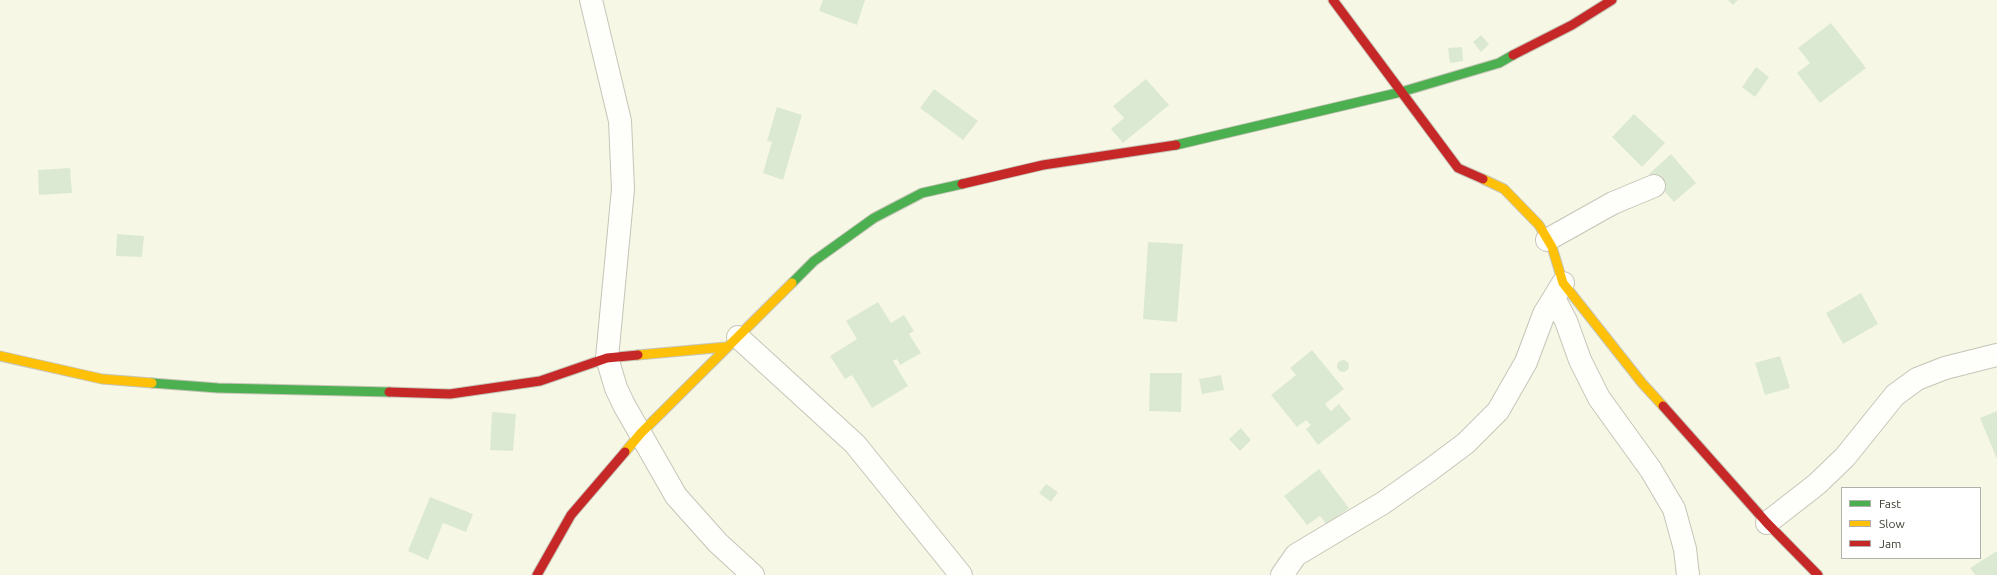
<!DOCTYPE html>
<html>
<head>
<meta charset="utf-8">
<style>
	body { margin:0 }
	#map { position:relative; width:1997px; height:575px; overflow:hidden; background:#f7f7e6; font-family:Ubuntu,sans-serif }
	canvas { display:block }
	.legend { position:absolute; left:1841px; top:487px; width:140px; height:72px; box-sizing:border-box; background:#fff; border:1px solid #b1b1ac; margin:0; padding:5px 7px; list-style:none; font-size:12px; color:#3c3c30 }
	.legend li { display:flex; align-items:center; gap:8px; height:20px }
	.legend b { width:20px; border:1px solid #b1b1ac }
</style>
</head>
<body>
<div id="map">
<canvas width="1997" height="575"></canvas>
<ul class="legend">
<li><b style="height:5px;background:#4caf50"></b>Fast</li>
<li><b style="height:5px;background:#ffc107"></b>Slow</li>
<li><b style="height:5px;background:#c62828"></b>Jam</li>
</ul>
</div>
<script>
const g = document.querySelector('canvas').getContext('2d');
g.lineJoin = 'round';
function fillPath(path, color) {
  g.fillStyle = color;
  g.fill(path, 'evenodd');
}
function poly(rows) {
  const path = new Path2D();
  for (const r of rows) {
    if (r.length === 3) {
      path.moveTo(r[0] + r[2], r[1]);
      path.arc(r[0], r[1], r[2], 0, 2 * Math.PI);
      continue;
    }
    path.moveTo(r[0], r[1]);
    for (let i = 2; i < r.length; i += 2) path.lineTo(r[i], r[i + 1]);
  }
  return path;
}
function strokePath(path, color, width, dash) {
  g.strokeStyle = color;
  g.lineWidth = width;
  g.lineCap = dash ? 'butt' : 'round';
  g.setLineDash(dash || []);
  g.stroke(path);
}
fillPath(poly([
	[823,0,865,0,857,25,819,11],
	[1728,0,1738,0,1733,5],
	[1831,23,1866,68,1820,103,1797,73,1810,63,1798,48],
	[1481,35,1489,44,1481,52,1473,42],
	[1462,47,1463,61,1450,63,1448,48],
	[1756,67,1769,77,1755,97,1742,87],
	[1146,79,1169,105,1123,143,1111,129,1124,118,1113,106],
	[934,89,978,121,963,140,920,108],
	[777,107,802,115,783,180,763,173,772,142,767,141],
	[1634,114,1665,143,1642,167,1612,137],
	[1671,154,1696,183,1674,202,1649,174],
	[70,168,72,193,39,195,38,170],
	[117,234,144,236,142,257,116,256],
	[1148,242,1183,244,1177,322,1143,319],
	[1861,293,1878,324,1843,344,1826,313],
	[878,302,891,323,904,315,914,331,909,334,921,353,900,365,897,359,893,361,908,386,872,408,852,375,845,379,830,356,857,339,846,321],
	[1312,350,1344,389,1325,404,1331,411,1339,404,1351,419,1318,445,1306,429,1311,425,1306,420,1297,427,1271,395,1296,375,1290,368],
	[1780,356,1790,388,1765,395,1755,363],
	[1343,366,6],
	[1150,373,1182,373,1181,412,1149,411],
	[1221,375,1224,390,1202,394,1199,379],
	[1997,411,1997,459,1980,418],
	[492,412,516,414,513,451,490,450],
	[1241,428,1251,440,1240,451,1229,439],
	[1319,469,1349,508,1327,525,1320,516,1307,525,1284,496],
	[1046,484,1058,492,1051,502,1039,493],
	[430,497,473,514,466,532,443,523,428,560,408,551],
	[1997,551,1997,575,1975,575,1970,568]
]), '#dce9d2');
const street = poly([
	[591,0,620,121,623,189,607,358,616,388,624,405,676,496,718,543,753,575],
	[1547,240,1613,203,1654,186],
	[1554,298,1566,321,1580,360,1599,398,1651,470,1674,509,1685,549,1688,575],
	[738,337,855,444,961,575],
	[1767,523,1817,484,1845,457,1895,395,1917,379,1945,368,1997,355],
	[1282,575,1296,555,1383,503,1430,470,1466,443,1498,411,1526,362,1544,314,1563,283]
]);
const fast = poly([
	[1176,145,1401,92,1499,63,1513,55],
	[792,283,814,261,874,218,922,193,962,184],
	[152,383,218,388,389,392]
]);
const slow = poly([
	[1483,179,1504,189,1539,225,1552,247,1563,283,1642,383,1663,406],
	[638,355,726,347],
	[0,356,102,379,152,383],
	[625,452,641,433,792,283]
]);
const jam = poly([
	[1333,0,1458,168,1483,179],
	[1513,55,1572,25,1612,0],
	[962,184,1043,165,1176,145],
	[389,392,450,394,540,381,607,358,638,355],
	[1663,406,1767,523,1818,575],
	[537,575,571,515,625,452]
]);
strokePath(street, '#c6c5b8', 24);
strokePath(fast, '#c6c5b8', 11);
strokePath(slow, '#c6c5b8', 11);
strokePath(jam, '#c6c5b8', 11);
strokePath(street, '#fefefb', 22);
strokePath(fast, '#4caf50', 9);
strokePath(slow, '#ffc107', 9);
strokePath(jam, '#c62828', 9);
</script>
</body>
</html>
